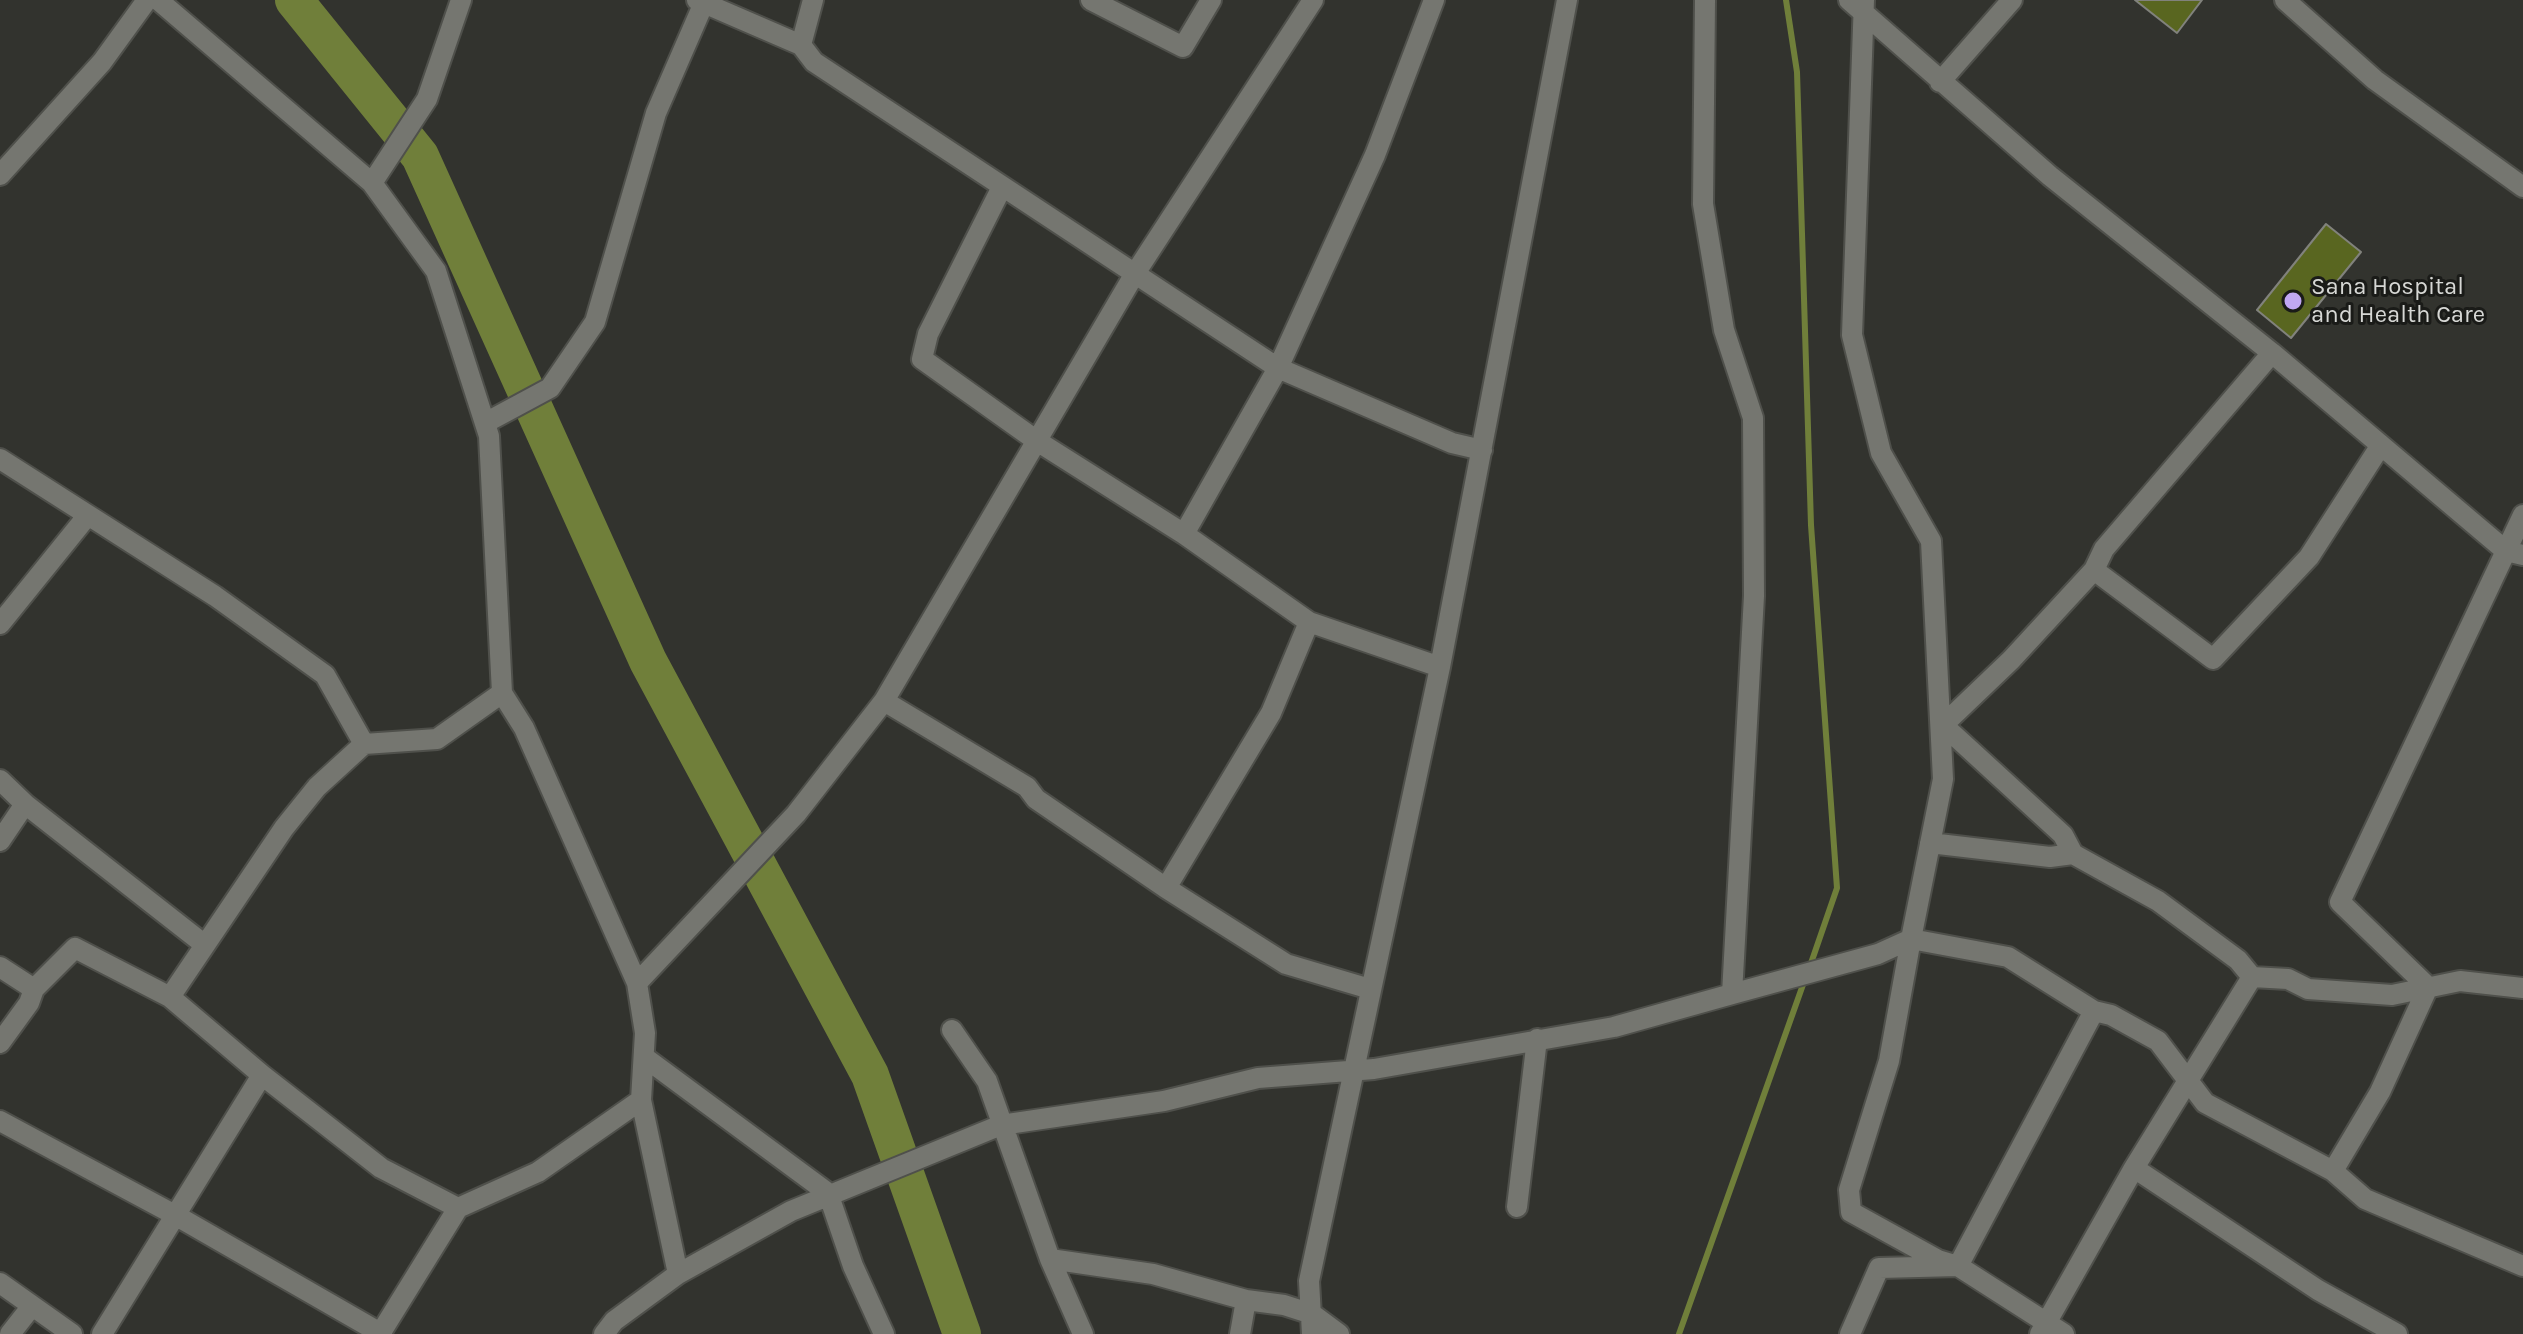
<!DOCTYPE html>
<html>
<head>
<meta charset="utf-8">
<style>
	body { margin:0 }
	canvas { display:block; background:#32332e }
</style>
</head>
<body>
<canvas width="2523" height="1334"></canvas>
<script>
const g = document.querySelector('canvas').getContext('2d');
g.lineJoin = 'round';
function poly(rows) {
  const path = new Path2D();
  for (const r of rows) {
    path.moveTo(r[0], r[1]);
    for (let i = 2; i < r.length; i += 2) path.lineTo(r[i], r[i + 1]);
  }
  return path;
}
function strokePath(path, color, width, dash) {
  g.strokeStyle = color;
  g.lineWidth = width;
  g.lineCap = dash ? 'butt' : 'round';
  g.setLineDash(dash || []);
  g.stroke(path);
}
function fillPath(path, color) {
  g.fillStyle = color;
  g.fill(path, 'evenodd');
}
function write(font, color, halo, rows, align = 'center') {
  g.font = font + ' Karla,sans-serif';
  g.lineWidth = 6;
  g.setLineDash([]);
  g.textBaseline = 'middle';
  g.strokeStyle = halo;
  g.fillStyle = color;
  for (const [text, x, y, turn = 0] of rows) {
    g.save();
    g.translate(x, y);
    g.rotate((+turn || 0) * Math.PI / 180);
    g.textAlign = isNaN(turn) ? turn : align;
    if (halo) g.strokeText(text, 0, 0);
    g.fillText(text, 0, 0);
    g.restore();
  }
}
strokePath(poly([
	[1786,0,1797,72,1811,525,1837,888,1809,969],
	[1679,1334,1805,979]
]), '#707f3a', 6);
strokePath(poly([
	[294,0,420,156,648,661,870,1075,962,1334]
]), '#707f3a', 38);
const building = poly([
	[2135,0,2202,0,2177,33,2135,0],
	[2326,224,2361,252,2291,338,2257,310,2326,224]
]);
fillPath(building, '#596620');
strokePath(building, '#81827c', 2);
const minor = poly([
	[158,0,372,183,436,271,489,436,502,693,437,739,364,744,317,787,284,828,170,997],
	[697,0,801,45,814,62,1278,368,1452,443,1482,450],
	[1091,0,1183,47,1211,0],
	[1849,0,2050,176,2272,353,2506,551,2523,555],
	[2285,0,2375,80,2523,187],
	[801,45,813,0],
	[1940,82,2012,0],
	[0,175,102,62,147,0],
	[372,183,427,99,461,0],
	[1002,187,928,334,922,359,1037,441,1184,534,1309,622,1440,667],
	[2272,353,2104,549,2094,570,2011,660,1943,725,2063,835,2073,854,2158,901,2238,960,2252,977,2288,979,2308,989,2392,995,2460,981,2523,988],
	[485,423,550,388,595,322,656,113,703,5],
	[0,459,215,596,325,675,364,744],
	[1184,534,1278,368,1375,155,1434,0],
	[2094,570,2213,659,2309,557,2381,445],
	[0,624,88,515],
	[502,693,524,728,637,983],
	[884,701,1027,787,1036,799,1166,888,1286,964,1370,989],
	[0,780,25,804,0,841],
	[25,804,205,945],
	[1930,843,2050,857,2073,854],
	[1166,888,1271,713,1309,622],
	[0,967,34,989],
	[1732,994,1878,954,1911,939,1943,779,1931,541,1881,453,1852,335,1864,0],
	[952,1030,987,1081,1050,1259,1083,1334],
	[0,1043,29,1003,34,989,75,948,170,997,262,1075,381,1168,458,1208],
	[644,1057,828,1193,853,1266,884,1334],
	[0,1121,175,1215,382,1334],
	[2134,1168,2318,1290,2397,1334],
	[2333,1171,2365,1199,2523,1266],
	[1517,1207,1537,1039],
	[1050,1259,1153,1274,1246,1300,1284,1305,1312,1314,1339,1334],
	[678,1274,641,1100,645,1033,637,983,796,814,884,701,1134,275,1313,0],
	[0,1283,72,1334],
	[10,1334,32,1306],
	[102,1334,262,1075],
	[380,1334,458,1208,538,1172,641,1100],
	[604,1334,614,1321,678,1274,791,1211,1001,1125,1164,1101,1258,1078,1374,1069,1614,1027,1732,994,1754,596,1753,418,1724,330,1703,204,1705,0],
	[1240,1334,1246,1300],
	[1312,1334,1309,1281,1440,667,1567,0],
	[1850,1334,1879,1268,1958,1266,2094,1011],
	[2040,1334,2134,1168,2252,977],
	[2064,1334,1958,1266,1938,1260,1851,1212,1849,1190,1889,1061,1911,939,2008,957,2094,1011,2111,1015,2158,1041,2205,1103,2333,1171,2380,1092,2428,987,2340,902,2523,515]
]);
strokePath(minor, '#4f504b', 24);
strokePath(minor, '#757670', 20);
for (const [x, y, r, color] of [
	[2293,301,10,"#c1a8f3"]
]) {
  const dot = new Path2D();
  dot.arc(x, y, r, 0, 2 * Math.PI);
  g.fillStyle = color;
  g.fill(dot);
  strokePath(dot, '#1a1b18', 3);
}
write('24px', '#d6d7d4', '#1a1b18', [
	["Sana Hospital",2311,287],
	["and Health Care",2311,315]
], 'left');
</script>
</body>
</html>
